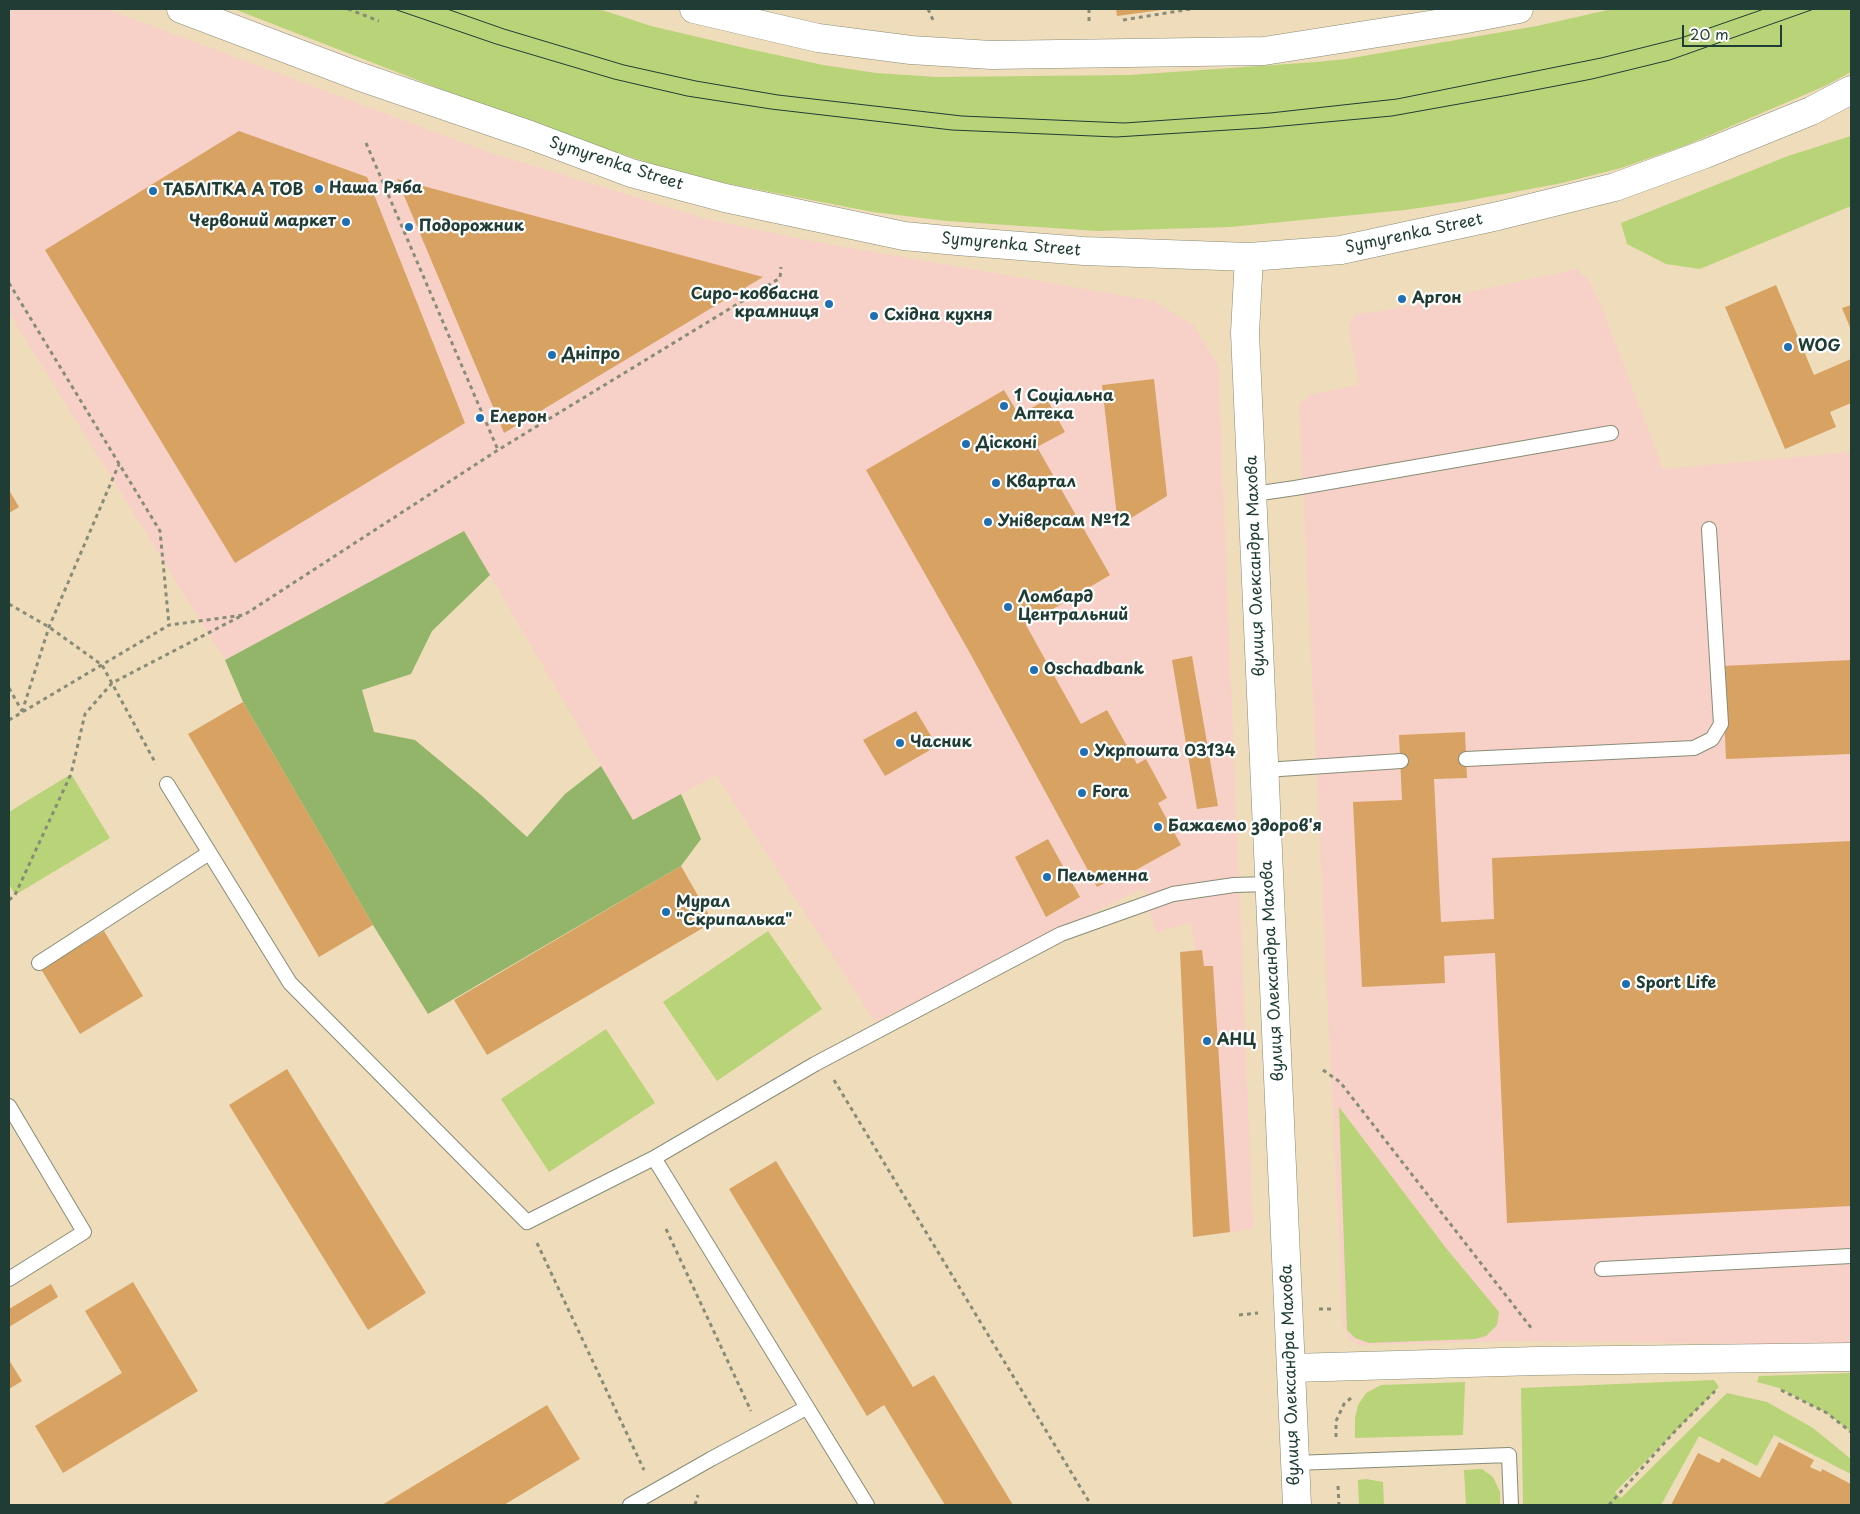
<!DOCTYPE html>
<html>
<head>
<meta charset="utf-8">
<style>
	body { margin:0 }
	#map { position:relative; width:1860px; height:1514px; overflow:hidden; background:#efdcba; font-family:"Playpen Sans",sans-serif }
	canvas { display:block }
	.frame { position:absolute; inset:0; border:10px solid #1f3d34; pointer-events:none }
	.scale { position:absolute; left:1682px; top:25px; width:100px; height:22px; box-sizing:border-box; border:2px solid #1f3d34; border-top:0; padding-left:6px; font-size:15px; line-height:18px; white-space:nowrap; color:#1f3d34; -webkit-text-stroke:4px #fff; paint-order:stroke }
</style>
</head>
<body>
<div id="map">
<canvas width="1860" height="1514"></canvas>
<div class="frame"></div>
<div class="scale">20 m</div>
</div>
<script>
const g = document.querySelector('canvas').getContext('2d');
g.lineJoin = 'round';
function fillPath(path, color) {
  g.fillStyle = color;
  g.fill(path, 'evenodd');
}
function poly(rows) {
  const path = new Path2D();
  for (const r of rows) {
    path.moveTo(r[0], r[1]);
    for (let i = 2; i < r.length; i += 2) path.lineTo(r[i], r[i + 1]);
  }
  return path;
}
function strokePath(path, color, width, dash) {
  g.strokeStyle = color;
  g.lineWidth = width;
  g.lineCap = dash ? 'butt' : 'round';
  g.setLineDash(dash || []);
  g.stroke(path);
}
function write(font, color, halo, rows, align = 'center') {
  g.font = font + ' "Playpen Sans",sans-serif';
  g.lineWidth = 4.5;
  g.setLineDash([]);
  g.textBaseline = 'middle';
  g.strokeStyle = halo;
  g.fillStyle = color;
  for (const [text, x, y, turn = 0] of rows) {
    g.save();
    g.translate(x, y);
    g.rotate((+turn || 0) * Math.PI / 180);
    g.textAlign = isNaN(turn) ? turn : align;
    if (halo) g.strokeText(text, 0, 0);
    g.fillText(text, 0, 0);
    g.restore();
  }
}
fillPath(poly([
	[9,9,107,9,485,151,710,220,817,242,1154,301,1194,326,1218,366,1253,1229,1193,1237,1180,952,1195,950,1191,922,1156,933,1143,888,875,1022,716,775,633,820,464,531,225,660,9,313],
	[1577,269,1590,282,1602,308,1663,469,1851,452,1851,1345,1512,1341,1359,1345,1349,1339,1343,1325,1299,404,1312,394,1359,385,1349,327,1355,314,1382,311]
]), '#f7d1c7');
fillPath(poly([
	[234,9,599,9,651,26,749,49,823,65,876,73,937,77,1130,75,1317,62,1346,59,1537,26,1612,9,1851,9,1851,72,1825,86,1687,145,1621,168,1562,183,1466,201,1405,210,1230,227,1098,231,947,221,873,212,719,182,658,166,531,124],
	[1851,136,1851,206,1700,269,1666,264,1627,244,1621,223,1788,156],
	[71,774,110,838,15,895,9,884,9,812],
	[768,931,822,1009,717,1081,663,1002],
	[606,1029,655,1103,549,1172,501,1099],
	[1339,1107,1446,1248,1499,1312,1497,1325,1486,1336,1475,1339,1369,1343,1355,1338,1347,1330],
	[1851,1373,1851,1432,1827,1413,1779,1388,1757,1382,1759,1376],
	[1714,1380,1719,1387,1615,1492,1621,1498,1727,1393,1767,1402,1813,1428,1851,1459,1851,1474,1774,1435,1757,1466,1699,1436,1661,1505,1523,1505,1521,1388],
	[1465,1382,1463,1435,1355,1438,1355,1418,1358,1405,1366,1393,1381,1385],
	[1482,1469,1493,1477,1500,1492,1500,1505,1466,1505,1464,1470],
	[1366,1479,1383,1482,1384,1505,1359,1505,1358,1480]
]), '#b9d379');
fillPath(poly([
	[464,531,490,575,432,631,411,674,362,690,374,732,415,740,481,795,527,837,565,794,601,766,633,820,681,794,701,839,681,866,428,1014,373,925,243,702,225,660]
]), '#92b569');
fillPath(poly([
	[1116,9,1161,9,1161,10,1117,16],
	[239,131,367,177,465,423,235,563,45,250],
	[397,179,763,277,504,433],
	[1776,285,1814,375,1851,359,1851,403,1830,412,1836,427,1785,449,1725,307],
	[1851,305,1851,330,1842,308],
	[1154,379,1167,496,1118,526,1102,385],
	[1004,390,1019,415,1047,399,1065,432,1037,447,1110,575,1026,625,1081,724,1107,710,1137,764,1146,759,1167,798,1158,803,1181,845,1125,876,1123,873,1097,887,971,655,866,470],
	[9,490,19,507,9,513],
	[1192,656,1218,806,1197,809,1172,660],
	[1851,660,1851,754,1726,759,1722,666],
	[243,702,373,925,319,957,188,734],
	[916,711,937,746,885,776,863,740],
	[1465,732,1467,778,1434,779,1441,922,1494,919,1492,858,1851,841,1851,1206,1507,1223,1495,953,1444,956,1445,983,1362,987,1353,802,1402,800,1399,735],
	[1048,839,1080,897,1046,917,1015,857],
	[681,866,713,922,487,1055,454,1000],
	[104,931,143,996,80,1034,41,969],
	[1202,950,1204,966,1213,966,1230,1232,1193,1237,1180,952],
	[287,1069,426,1293,368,1330,229,1105],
	[776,1161,913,1387,934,1375,1013,1505,945,1505,884,1405,867,1416,729,1189],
	[133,1282,198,1391,63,1473,35,1426,122,1373,85,1311],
	[51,1284,58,1297,9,1327,9,1309],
	[9,1360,22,1381,9,1389],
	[547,1405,580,1459,522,1494,504,1505,382,1505],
	[1779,1442,1814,1460,1810,1467,1821,1472,1822,1469,1851,1484,1851,1505,1671,1505,1698,1453,1719,1463,1722,1458,1760,1478]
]), '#d8a262');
const service = poly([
	[1254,494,1295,488,1611,433],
	[1466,759,1694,748,1712,739,1721,724,1709,529],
	[1265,770,1401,761],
	[167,784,290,983,527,1222,654,1158,815,1064,1061,934,1173,894,1234,885,1269,884],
	[39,963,209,853],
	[9,1106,84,1232,9,1279],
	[654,1158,867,1505],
	[1602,1269,1851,1256],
	[1295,1463,1509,1455,1511,1505],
	[630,1505,711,1459,806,1408]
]);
const minor = poly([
	[1292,1368,1537,1361,1851,1357]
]);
const tertiary = poly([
	[181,9,358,76,530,135,631,173,725,198,904,236,957,241,1084,251,1249,257,1341,250,1498,216,1615,187,1705,154,1811,111,1851,90],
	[694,9,818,38,911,50,991,55,1264,51,1461,20,1519,9],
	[1249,257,1245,333,1297,1505]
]);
strokePath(service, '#878c77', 16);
strokePath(minor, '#878c77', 29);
strokePath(tertiary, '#878c77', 29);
strokePath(poly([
	[348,9,379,21],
	[928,9,933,20],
	[1089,9,1089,23],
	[1123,20,1191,9],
	[366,143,498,450],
	[9,283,160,531,169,625],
	[9,604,49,627,102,665,156,764],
	[9,688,22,711],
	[22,712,49,627,119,464],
	[9,720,169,625,244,615,498,450,780,278,781,267],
	[9,900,15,895,71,774,85,714,112,683,241,616],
	[1323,1070,1340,1082,1532,1329],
	[834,1080,1091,1505],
	[666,1229,751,1411],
	[537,1243,644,1470],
	[1319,1309,1331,1309],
	[1239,1315,1258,1313],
	[1781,1390,1827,1413,1851,1432],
	[1336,1437,1336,1421,1344,1404,1351,1398],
	[1338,1486,1339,1505],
	[695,1505,698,1495],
	[1609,1505,1676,1430,1715,1391]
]), '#878c77', 3, [4, 4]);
strokePath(service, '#fff', 14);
strokePath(minor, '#fff', 28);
strokePath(tertiary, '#fff', 28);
strokePath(poly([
	[394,9,496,44,614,79,687,96,771,109,952,130,1116,137,1261,128,1392,116,1509,95,1592,79,1670,60,1814,9],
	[447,9,504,29,624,65,696,81,778,95,962,116,1124,123,1270,113,1397,99,1601,58,1681,38,1764,9]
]), '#1f3d34', 1);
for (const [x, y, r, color] of [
	[319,189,5,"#1f6fb2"],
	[153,191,5,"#1f6fb2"],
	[346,222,5,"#1f6fb2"],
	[409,227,5,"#1f6fb2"],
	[1402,299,5,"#1f6fb2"],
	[829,304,5,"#1f6fb2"],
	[874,316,5,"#1f6fb2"],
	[1788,347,5,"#1f6fb2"],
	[552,355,5,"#1f6fb2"],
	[1004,406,5,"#1f6fb2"],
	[480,418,5,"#1f6fb2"],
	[966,444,5,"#1f6fb2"],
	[996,483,5,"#1f6fb2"],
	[988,522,5,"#1f6fb2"],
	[1008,607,5,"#1f6fb2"],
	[1034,670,5,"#1f6fb2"],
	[900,743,5,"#1f6fb2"],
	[1084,752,5,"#1f6fb2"],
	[1082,793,5,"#1f6fb2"],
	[1158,827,5,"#1f6fb2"],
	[1047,877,5,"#1f6fb2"],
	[666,912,5,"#1f6fb2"],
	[1626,984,5,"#1f6fb2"],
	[1207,1041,5,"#1f6fb2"]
]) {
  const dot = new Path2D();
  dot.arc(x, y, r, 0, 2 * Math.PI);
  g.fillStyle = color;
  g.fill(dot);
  strokePath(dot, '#fff', 2);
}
write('16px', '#1f3d34', '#fff', [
	["Symyrenka Street",616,164,18],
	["Symyrenka Street",1414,234,-12],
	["Symyrenka Street",1011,245,5],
	["вулиця Олександра Махова",1256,566,-92],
	["вулиця Олександра Махова",1273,971,-93],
	["вулиця Олександра Махова",1291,1375,-92]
]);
write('bold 16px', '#1f3d34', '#fff', [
	["Наша Ряба",329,189],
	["ТАБЛІТКА А ТОВ",163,191],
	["Червоний маркет",336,222,"right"],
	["Подорожник",419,227],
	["Сиро-ковбасна",819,295,"right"],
	["крамниця",819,313,"right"],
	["Аргон",1412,299],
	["Східна кухня",884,316],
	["WOG",1798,347],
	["Дніпро",562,355],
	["1 Соціальна",1014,397],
	["Аптека",1014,415],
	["Елерон",490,418],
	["Дісконі",976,444],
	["Квартал",1006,483],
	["Універсам №12",998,522],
	["Ломбард",1018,598],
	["Центральний",1018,616],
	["Oschadbank",1044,670],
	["Часник",910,743],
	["Укрпошта 03134",1094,752],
	["Fora",1092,793],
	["Бажаємо здоров'я",1168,827],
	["Пельменна",1057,877],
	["Мурал",676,903],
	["\"Скрипалька\"",676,921],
	["Sport Life",1636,984],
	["АНЦ",1217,1041]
], 'left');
</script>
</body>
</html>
